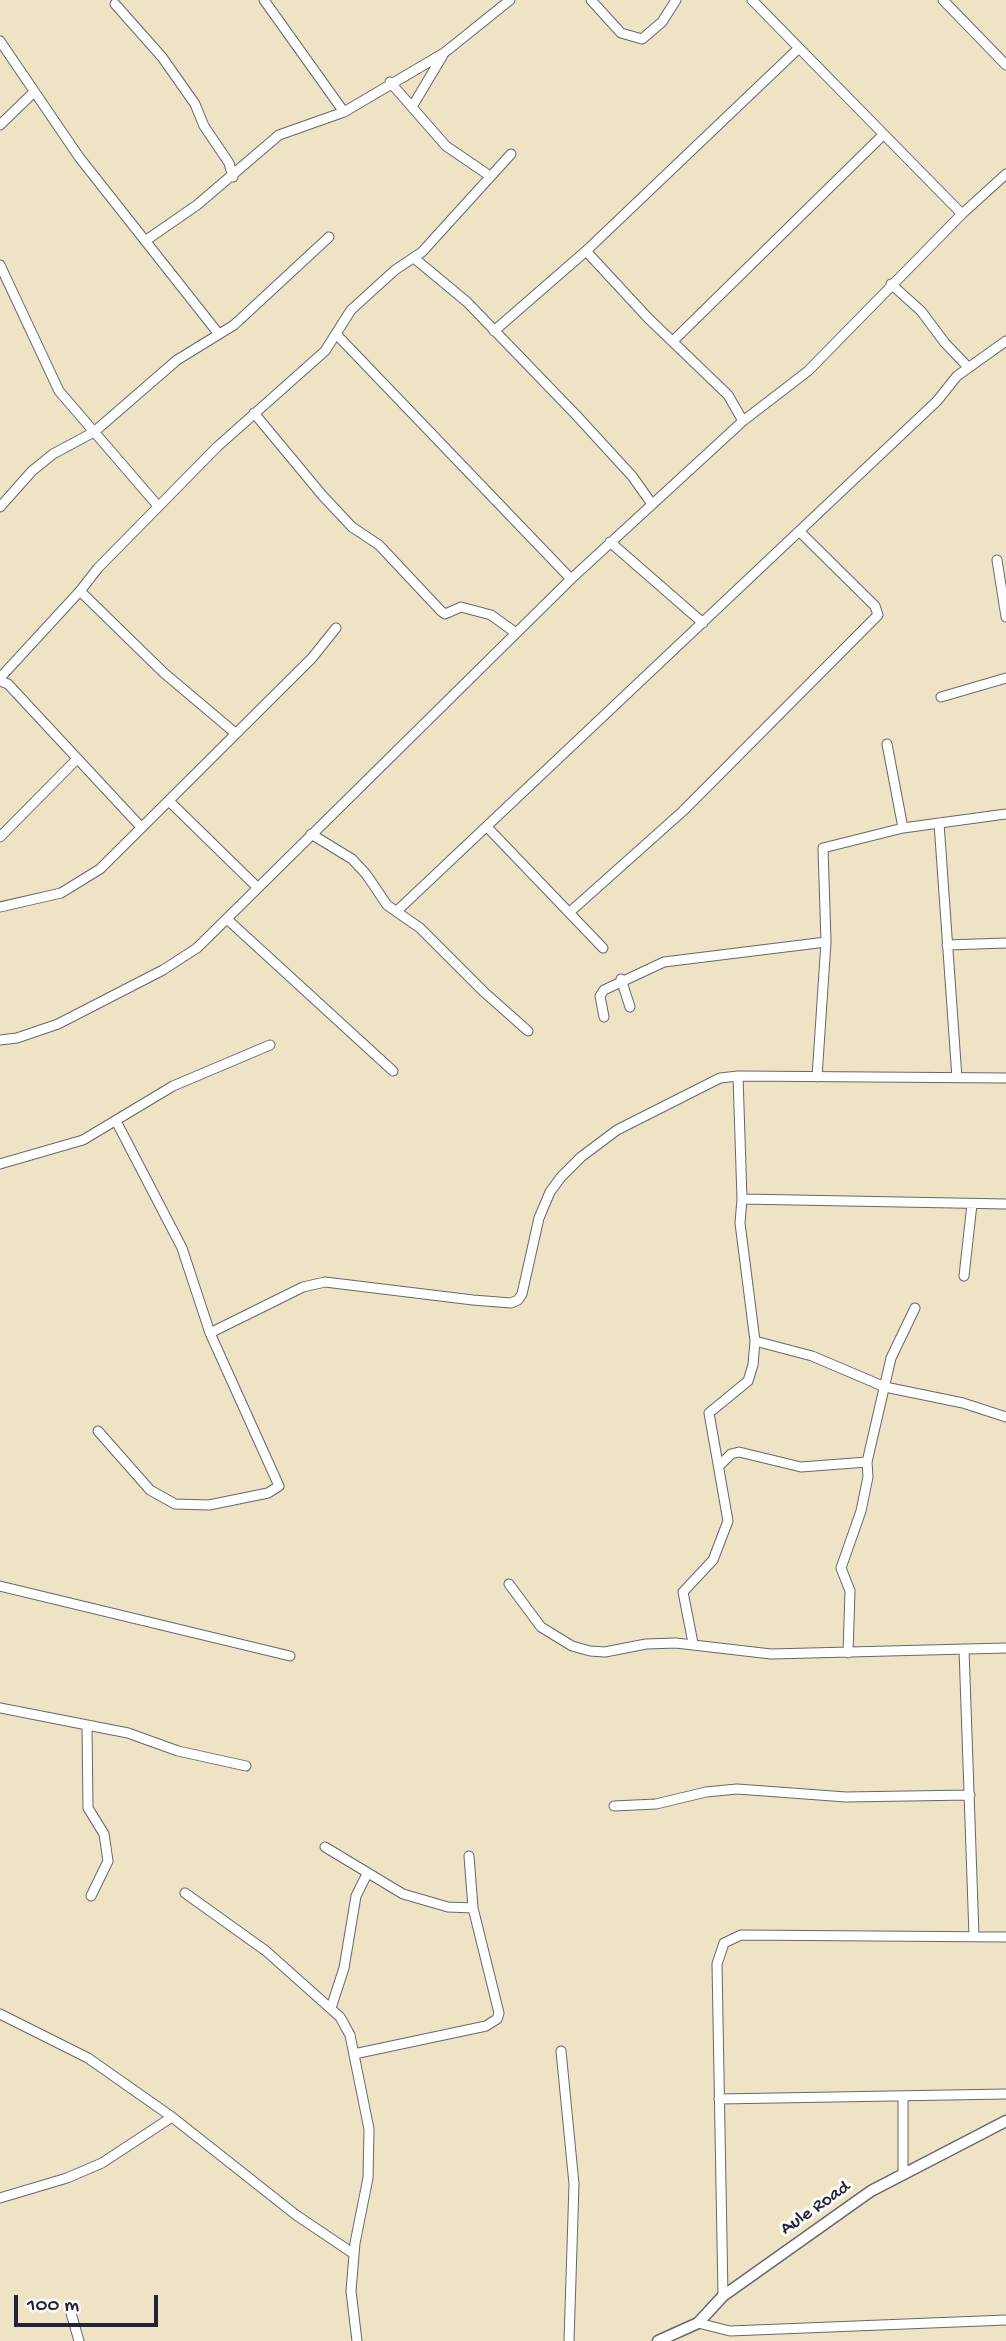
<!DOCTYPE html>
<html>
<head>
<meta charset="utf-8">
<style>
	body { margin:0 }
	#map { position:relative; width:1006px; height:2341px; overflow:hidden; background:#eee3c4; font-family:"Gochi Hand",sans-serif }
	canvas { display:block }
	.scale { position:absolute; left:14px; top:2295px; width:144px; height:32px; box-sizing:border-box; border:4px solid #22223b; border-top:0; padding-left:9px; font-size:21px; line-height:24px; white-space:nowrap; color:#22223b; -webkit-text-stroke:5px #fdfcf7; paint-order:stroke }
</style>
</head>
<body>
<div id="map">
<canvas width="1006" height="2341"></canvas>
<div class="scale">100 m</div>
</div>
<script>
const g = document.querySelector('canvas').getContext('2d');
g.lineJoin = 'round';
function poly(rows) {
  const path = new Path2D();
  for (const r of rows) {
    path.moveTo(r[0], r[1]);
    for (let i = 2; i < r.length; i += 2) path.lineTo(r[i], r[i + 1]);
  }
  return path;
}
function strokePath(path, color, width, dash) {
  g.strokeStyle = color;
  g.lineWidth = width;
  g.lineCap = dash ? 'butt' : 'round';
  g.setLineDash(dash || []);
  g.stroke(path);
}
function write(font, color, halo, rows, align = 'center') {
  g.font = font + ' "Gochi Hand",sans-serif';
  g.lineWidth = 6;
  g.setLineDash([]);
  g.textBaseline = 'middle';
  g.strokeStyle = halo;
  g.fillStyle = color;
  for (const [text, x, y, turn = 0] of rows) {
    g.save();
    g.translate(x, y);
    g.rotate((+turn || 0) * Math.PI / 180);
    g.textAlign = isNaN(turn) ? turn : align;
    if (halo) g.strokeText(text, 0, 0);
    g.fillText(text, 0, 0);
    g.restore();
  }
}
const minor = poly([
	[264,0,344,112],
	[591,0,621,33,642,39,662,22,676,0],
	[752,0,962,214],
	[943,0,1006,65],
	[115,4,162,57,195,104,204,126,229,163,233,177],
	[0,41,79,157,218,333],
	[390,82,446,146,490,176],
	[412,107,443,55],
	[0,125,34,92],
	[145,241,197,205,279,135,344,112,444,53,510,0],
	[586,251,648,318,728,395,743,421],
	[414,258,467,302,577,416,632,476,652,504],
	[0,265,59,391,158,506],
	[891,284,921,311,945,343,968,367],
	[494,331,586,251,799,48],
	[336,334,571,579],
	[673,341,883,135],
	[254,413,322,495,352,527,379,545,441,611,445,614,461,607,491,615,516,633],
	[0,507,32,471,53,454,94,432,177,360,234,325,329,237],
	[610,542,703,623],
	[997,560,1006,617],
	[80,591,98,568,217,447,325,351,351,310,395,270,422,252,511,154],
	[0,678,80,591,164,673,234,732],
	[0,681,8,684,141,827],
	[941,697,1006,678],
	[887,744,903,828],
	[169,801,258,888],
	[939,823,957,1078],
	[488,828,603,948],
	[311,834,352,859,366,874,387,905,420,928,484,992,528,1031],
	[0,837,76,760],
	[0,907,61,893,100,869,312,658,336,628],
	[398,910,937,401,957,376,1006,341],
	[571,911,683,811,878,615,875,606,800,532],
	[228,920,393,1071],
	[947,945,1006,943],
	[621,979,630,1007],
	[604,1017,600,996,604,990,664,962,826,942],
	[0,1040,17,1038,58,1024,163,970,197,948,571,579,743,421,808,371,962,214,1006,174],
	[738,1076,742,1199,1006,1204],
	[817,1077,826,942,823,848,903,828,1006,814],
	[0,1164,83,1140,173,1086,270,1045],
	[964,1276,972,1204],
	[210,1333,303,1287,325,1282,473,1300,511,1303,518,1300,522,1294,539,1218,550,1192,561,1177,581,1157,617,1130,720,1078,738,1076,1006,1078],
	[755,1341,812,1356,885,1387,963,1403,1006,1417],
	[98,1431,150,1490,175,1504,209,1505,268,1493,279,1486,210,1333,182,1248,116,1121],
	[719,1466,731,1454,739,1452,801,1467,867,1462],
	[509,1584,541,1627,572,1646,590,1651,605,1652,646,1644,676,1643,771,1654,1006,1648],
	[0,1586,290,1656],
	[693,1643,683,1592,713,1560,728,1521,709,1413,748,1381,753,1365,755,1341,740,1223,742,1199],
	[964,1649,974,1936],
	[848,1653,850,1591,841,1568,861,1511,868,1477,867,1462,891,1358,915,1308],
	[0,1708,128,1733,178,1751,246,1766],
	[87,1726,88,1808,104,1834,108,1861,91,1896],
	[614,1806,656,1804,706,1792,737,1789,846,1797,970,1795],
	[325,1847,403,1894,448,1907,473,1908],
	[185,1893,266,1951,340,2017,350,2035,369,2129,368,2178,355,2243,351,2291,357,2341],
	[331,2008,344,1968,356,1896,367,1874],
	[0,2014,88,2058,172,2117,296,2215,354,2254],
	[561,2051,574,2184,569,2341],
	[354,2054,486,2026,497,2019,499,2013,473,1908,469,1856],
	[903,2096,903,2173],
	[719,2099,1006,2094],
	[0,2198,67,2178,102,2163,172,2117],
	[723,2296,717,1964,724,1943,741,1935,1006,1937],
	[69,2306,79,2341],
	[698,2323,730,2331,1006,2320]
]);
const tertiary = poly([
	[658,2341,698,2323,723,2296,871,2191,1006,2121]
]);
strokePath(minor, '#69666b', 11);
strokePath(tertiary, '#69666b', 13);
strokePath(minor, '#fff', 9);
strokePath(tertiary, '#fff', 10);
write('19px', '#22223b', '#fdfcf7', [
	["Aule Road",816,2209,-35]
]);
</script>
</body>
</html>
